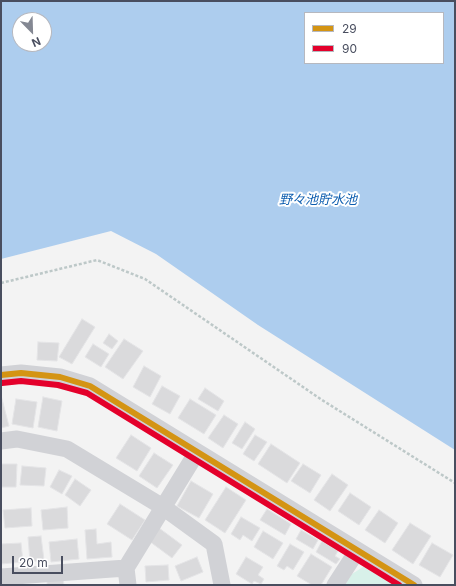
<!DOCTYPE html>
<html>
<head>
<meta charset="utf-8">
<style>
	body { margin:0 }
	#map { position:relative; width:456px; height:586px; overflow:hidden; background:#f3f3f3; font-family:Inter,sans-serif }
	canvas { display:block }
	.frame { position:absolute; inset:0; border:2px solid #494e5f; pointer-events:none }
	.legend { position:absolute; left:304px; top:12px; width:140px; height:52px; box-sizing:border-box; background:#fff; border:1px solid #b6b8bf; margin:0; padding:5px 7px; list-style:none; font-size:12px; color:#494e5f }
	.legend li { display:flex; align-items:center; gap:8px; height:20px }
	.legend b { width:20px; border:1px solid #b6b8bf }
	.north { position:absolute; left:12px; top:12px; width:40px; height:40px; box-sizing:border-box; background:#fff; border:1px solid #b6b8bf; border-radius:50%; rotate:157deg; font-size:11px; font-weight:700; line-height:16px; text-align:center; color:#494e5f }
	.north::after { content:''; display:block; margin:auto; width:14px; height:18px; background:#848893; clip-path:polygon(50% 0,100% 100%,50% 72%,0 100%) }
	.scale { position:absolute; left:12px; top:556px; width:51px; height:18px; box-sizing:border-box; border:2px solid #494e5f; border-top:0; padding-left:5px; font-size:12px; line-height:14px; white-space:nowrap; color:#494e5f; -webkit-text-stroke:3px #fff; paint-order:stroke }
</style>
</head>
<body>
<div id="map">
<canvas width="456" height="586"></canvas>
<div class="frame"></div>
<ul class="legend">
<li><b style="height:5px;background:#d49413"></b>29</li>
<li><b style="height:5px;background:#e4002b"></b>90</li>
</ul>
<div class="north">N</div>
<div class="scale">20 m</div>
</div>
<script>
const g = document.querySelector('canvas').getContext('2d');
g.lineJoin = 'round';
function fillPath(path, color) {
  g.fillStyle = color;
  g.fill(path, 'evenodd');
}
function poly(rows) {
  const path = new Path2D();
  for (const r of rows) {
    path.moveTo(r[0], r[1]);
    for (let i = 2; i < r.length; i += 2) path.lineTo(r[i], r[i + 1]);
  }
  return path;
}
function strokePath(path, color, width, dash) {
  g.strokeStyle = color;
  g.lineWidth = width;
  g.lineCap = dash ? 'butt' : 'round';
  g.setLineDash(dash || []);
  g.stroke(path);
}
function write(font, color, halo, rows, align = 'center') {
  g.font = font + ' Inter,"Noto Sans JP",sans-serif';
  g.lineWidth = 4;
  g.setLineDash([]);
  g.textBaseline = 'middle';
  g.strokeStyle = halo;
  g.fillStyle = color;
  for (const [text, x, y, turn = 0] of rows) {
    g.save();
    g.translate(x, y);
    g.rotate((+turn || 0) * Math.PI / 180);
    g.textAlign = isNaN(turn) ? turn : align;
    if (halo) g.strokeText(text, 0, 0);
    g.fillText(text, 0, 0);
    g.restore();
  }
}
fillPath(poly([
	[366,565,394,585,345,585,352,574]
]), '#d8f1e9');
fillPath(poly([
	[1,1,455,1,455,450,258,325,156,254,111,231,1,259],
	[305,13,443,13,443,63,305,63],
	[20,20,44,20,44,44,20,44]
]), '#adcdee');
const building = poly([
	[82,319,95,327,72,364,59,357,82,319],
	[109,334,118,341,112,349,103,343,109,334],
	[124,339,143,351,123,379,105,367,124,339],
	[38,342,59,343,57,361,37,360,38,342],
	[93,344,109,354,101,367,85,357,93,344],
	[144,366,161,376,150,397,133,387,144,366],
	[162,386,180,396,170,414,152,404,162,386],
	[205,388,224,401,218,411,198,399,205,388],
	[1,395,9,426,1,428,1,395],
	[43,397,62,401,57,431,38,427,43,397],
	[16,399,37,402,33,428,12,424,16,399],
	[190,399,216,415,204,434,178,418,190,399],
	[224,415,238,424,223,448,208,438,224,415],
	[245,422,255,429,242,449,232,443,245,422],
	[131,435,151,448,137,471,116,458,131,435],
	[255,435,267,442,254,461,243,454,255,435],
	[271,444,300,463,287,483,258,464,271,444],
	[154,453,173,465,157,488,139,476,154,453],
	[1,464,17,464,16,487,1,487,1,464],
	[303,464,321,475,310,493,291,481,303,464],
	[22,466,46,468,44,486,20,485,22,466],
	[59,470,72,476,62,494,50,487,59,470],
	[332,474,348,485,330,511,314,500,332,474],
	[75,479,91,490,80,506,65,495,75,479],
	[191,481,213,494,199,518,177,506,191,481],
	[226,487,246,500,225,533,205,520,226,487],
	[350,493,371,507,359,525,338,511,350,493],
	[120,504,145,520,132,540,107,524,120,504],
	[67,507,68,528,43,530,41,510,67,507],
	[31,508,32,526,5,528,3,510,31,508],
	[267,509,291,524,285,535,260,520,267,509],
	[379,510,398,523,385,543,365,530,379,510],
	[241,517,260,528,252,541,243,535,240,540,231,534,241,517],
	[410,523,431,536,413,564,392,550,410,523],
	[159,528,182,545,172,558,149,541,159,528],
	[96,529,97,544,111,542,112,557,87,559,85,530,96,529],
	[301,530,318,540,313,549,296,539,301,530],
	[263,531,283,543,273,559,254,547,263,531],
	[41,536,44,560,30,562,28,537,41,536],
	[77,539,79,559,51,562,49,542,77,539],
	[322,541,338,551,335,556,340,559,336,564,316,552,322,541],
	[21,543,23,562,1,564,1,544,21,543],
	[432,543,453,555,440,577,419,565,432,543],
	[290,544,304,552,293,570,287,566,284,570,277,566,290,544],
	[311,554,332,567,321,585,312,585,297,576,311,554],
	[197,557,203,572,181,581,175,566,197,557],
	[246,557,263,567,258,575,264,579,261,584,254,581,252,584,236,574,246,557],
	[168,565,169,580,146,582,145,566,168,565],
	[63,579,64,585,47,585,47,580,63,579]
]);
fillPath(building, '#dadadc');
strokePath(building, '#e4e4e6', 1);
strokePath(poly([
	[1,283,97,260,145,279,322,400,455,483]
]), '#bdc8c8', 2.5, [3, 2]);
strokePath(poly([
	[1,375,21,373,60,377,90,386,414,585],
	[1,441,17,439,67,449,163,507,214,544,222,585],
	[1,577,126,568],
	[128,585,126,568,197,452],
	[335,585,357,551]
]), '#d1d2d6', 17);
strokePath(poly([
	[1,375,21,373,60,377,90,386,414,585]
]), '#d49413', 6);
strokePath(poly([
	[2,383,21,381,58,385,87,393,399,585]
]), '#e4002b', 6);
write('italic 13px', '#0d5daf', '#fff', [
	["野々池貯水池",318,200]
]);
</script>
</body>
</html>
